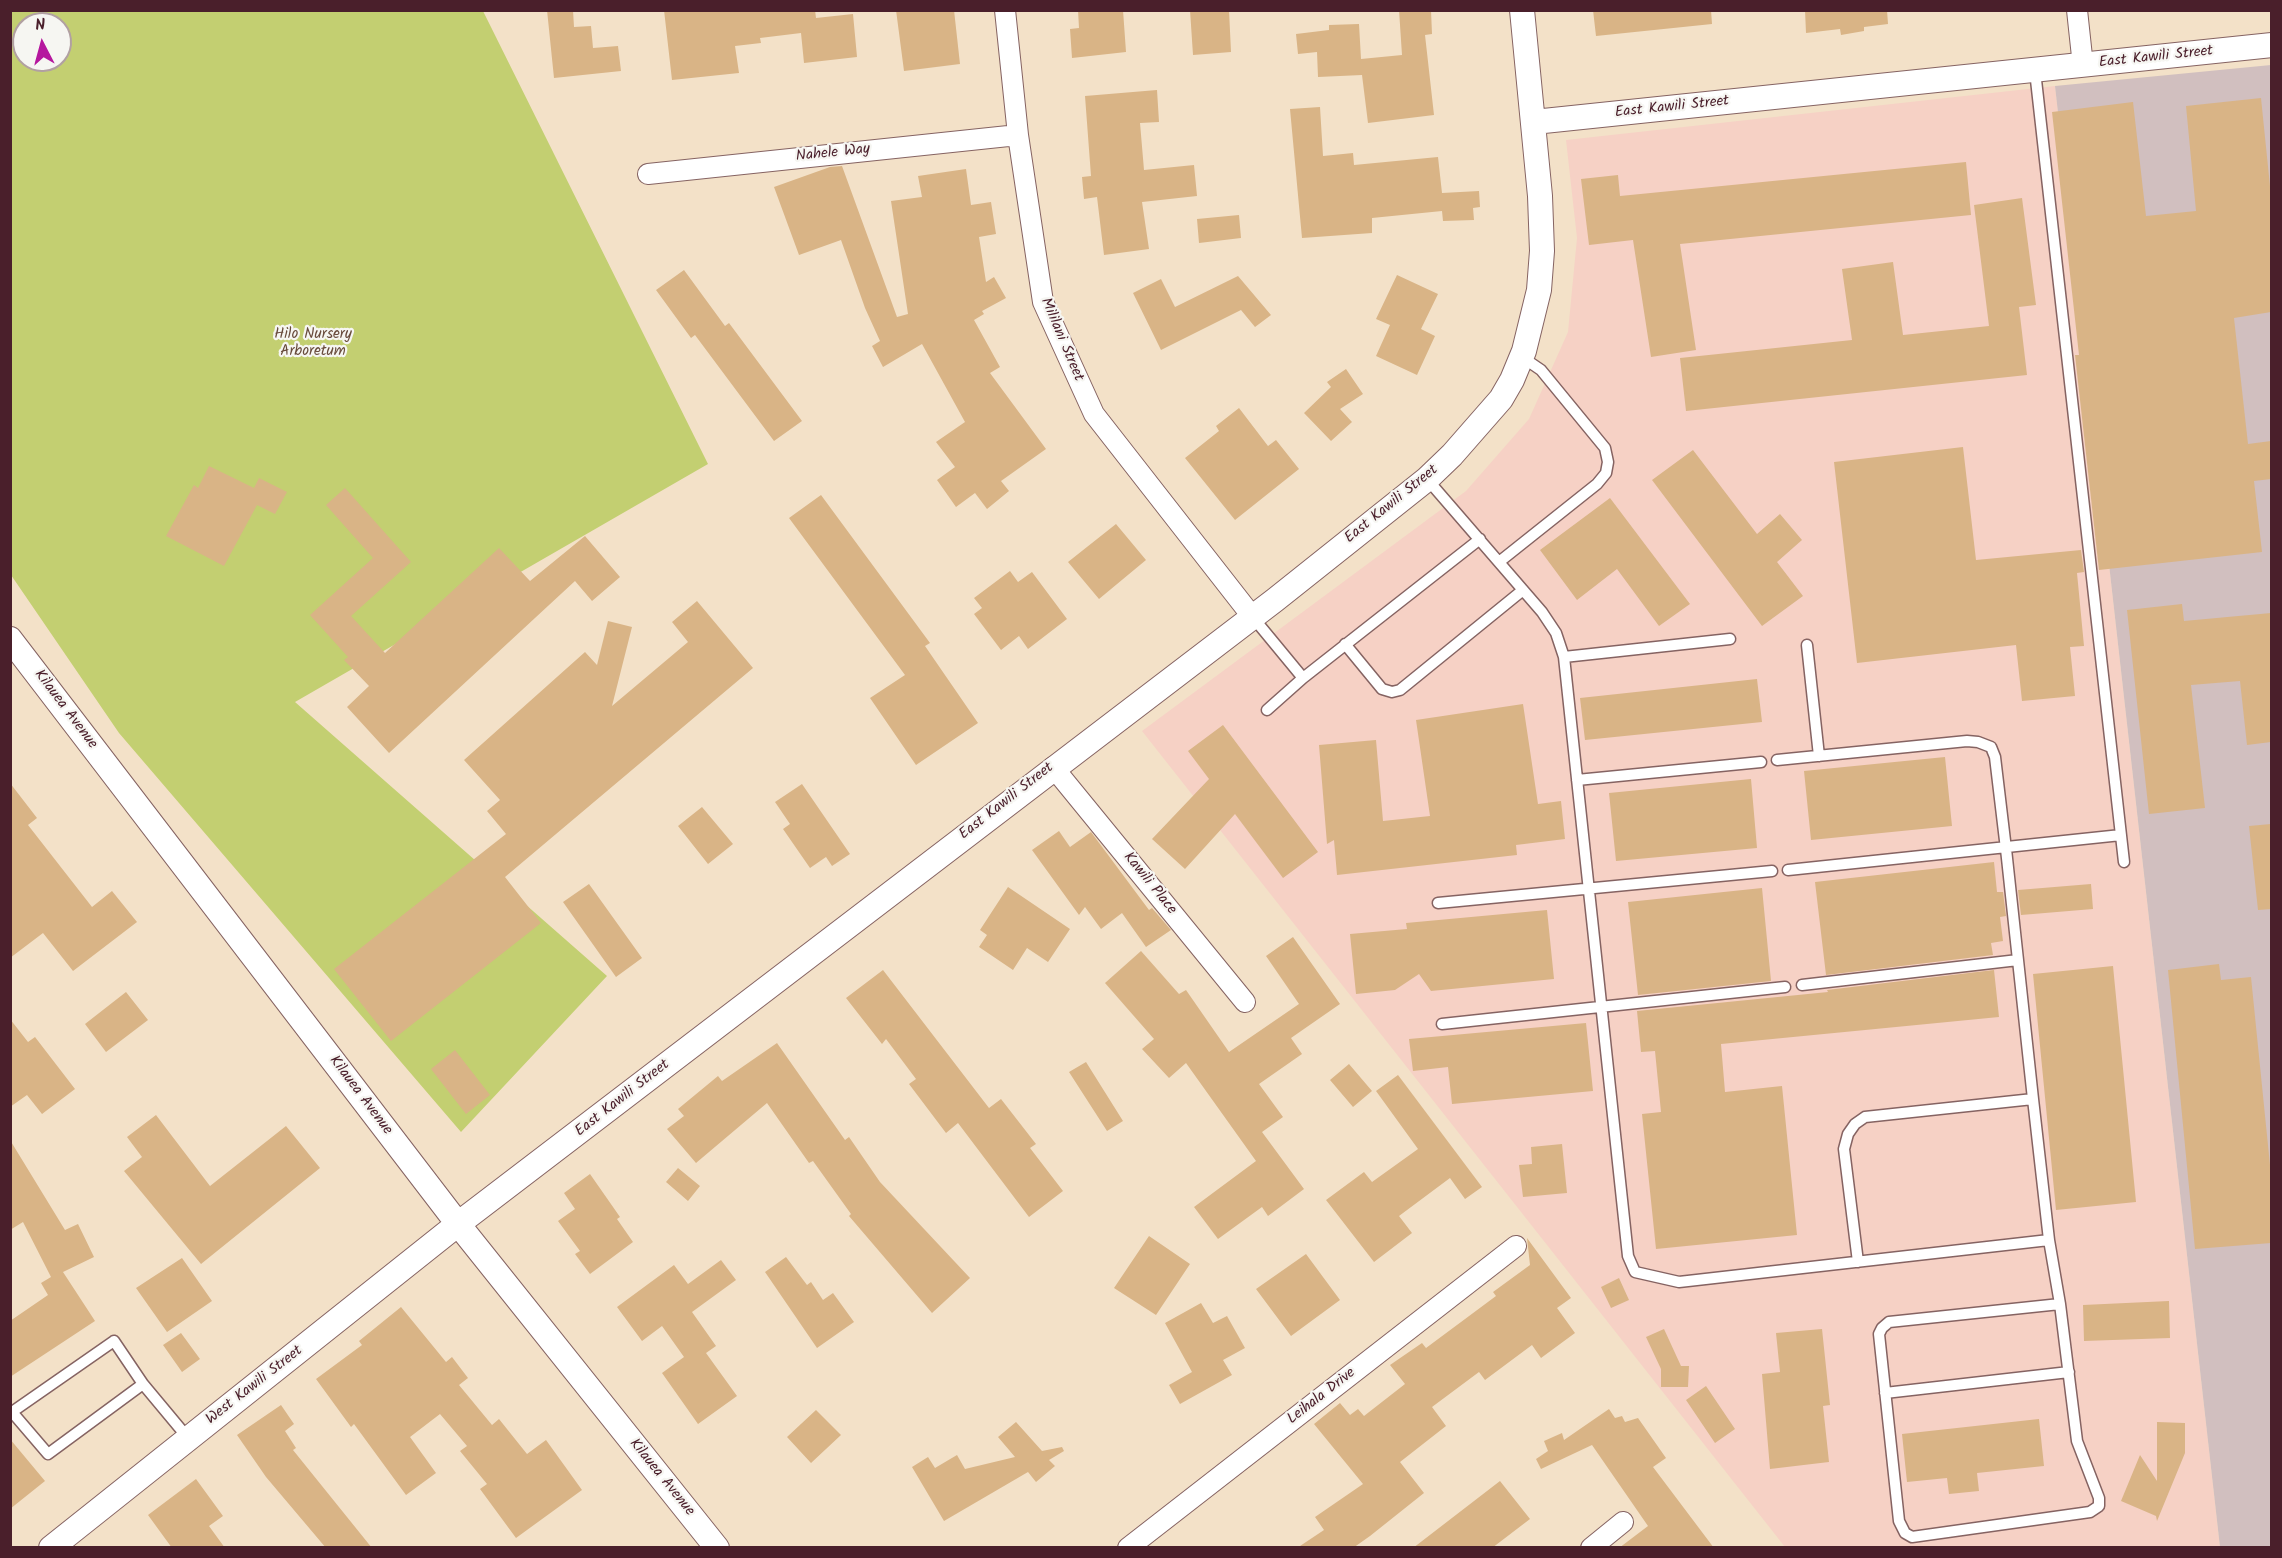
<!DOCTYPE html>
<html>
<head>
<meta charset="utf-8">
<style>
	body { margin:0 }
	#map { position:relative; width:2282px; height:1558px; overflow:hidden; background:#f3e1c8; font-family:Kalam,sans-serif }
	canvas { display:block }
	.frame { position:absolute; inset:0; border:12px solid #4a1f2b; pointer-events:none }
	.north { position:absolute; left:12px; top:12px; width:60px; height:60px; box-sizing:border-box; background:#f6f6f2; border:2px solid #b1a0a2; border-radius:50%; rotate:354deg; font-size:16px; font-weight:700; line-height:24px; text-align:center; color:#4a1f2b }
	.north::after { content:''; display:block; margin:auto; width:21px; height:27px; background:#b5179e; clip-path:polygon(50% 0,100% 100%,50% 72%,0 100%) }
</style>
</head>
<body>
<div id="map">
<canvas width="2282" height="1558"></canvas>
<div class="frame"></div>
<div class="north">N</div>
</div>
<script>
const g = document.querySelector('canvas').getContext('2d');
g.lineJoin = 'round';
function fillPath(path, color) {
  g.fillStyle = color;
  g.fill(path, 'evenodd');
}
function poly(rows) {
  const path = new Path2D();
  for (const r of rows) {
    path.moveTo(r[0], r[1]);
    for (let i = 2; i < r.length; i += 2) path.lineTo(r[i], r[i + 1]);
  }
  return path;
}
function strokePath(path, color, width, dash) {
  g.strokeStyle = color;
  g.lineWidth = width;
  g.lineCap = dash ? 'butt' : 'round';
  g.setLineDash(dash || []);
  g.stroke(path);
}
function write(font, color, halo, rows, align = 'center') {
  g.font = font + ' Kalam,sans-serif';
  g.lineWidth = 4.5;
  g.setLineDash([]);
  g.textBaseline = 'middle';
  g.strokeStyle = halo;
  g.fillStyle = color;
  for (const [text, x, y, turn = 0] of rows) {
    g.save();
    g.translate(x, y);
    g.rotate((+turn || 0) * Math.PI / 180);
    g.textAlign = isNaN(turn) ? turn : align;
    if (halo) g.strokeText(text, 0, 0);
    g.fillText(text, 0, 0);
    g.restore();
  }
}
fillPath(poly([
	[2055,86,2220,1547,1785,1547,1142,731,1466,491,1529,419,1568,332,1577,238,1566,140]
]), '#f6d1c5');
fillPath(poly([
	[2271,65,2271,1547,2220,1547,2055,86]
]), '#d1bfbf');
fillPath(poly([
	[10,11,483,11,708,464,295,702,607,976,461,1132,119,733,11,575],
	[24,24,60,24,60,60,24,60]
]), '#c3cf71');
fillPath(poly([
	[547,10,573,10,574,27,591,26,593,48,618,46,621,71,554,78],
	[664,10,815,10,816,18,853,14,857,57,804,63,801,33,760,38,761,43,735,46,739,73,672,80],
	[896,10,954,10,960,64,904,71],
	[1078,10,1123,10,1126,52,1072,58,1070,29,1079,28],
	[1190,10,1229,10,1231,52,1193,55],
	[1399,10,1431,10,1432,34,1425,35,1434,115,1368,123,1362,75,1318,77,1317,52,1298,54,1296,34,1329,30,1329,25,1359,24,1361,59,1402,55],
	[1593,10,1711,10,1712,24,1596,36],
	[1805,10,1887,10,1888,24,1864,27,1864,31,1841,35,1840,29,1806,33],
	[1157,90,1159,122,1140,123,1144,170,1194,165,1197,196,1142,202,1149,249,1104,255,1097,197,1084,199,1082,177,1091,176,1085,96],
	[2261,98,2271,196,2271,312,2234,318,2248,444,2271,441,2271,479,2254,481,2262,552,2099,570,2075,355,2079,355,2052,112,2133,102,2146,216,2196,211,2186,106],
	[1320,107,1323,156,1353,153,1354,165,1438,157,1442,193,1479,191,1480,207,1473,208,1474,220,1443,221,1442,211,1372,218,1372,233,1302,238,1290,109],
	[1966,162,1971,215,1680,244,1696,350,1651,357,1633,240,1589,245,1581,179,1618,175,1620,196],
	[842,166,897,317,908,314,891,201,922,197,918,176,966,169,971,205,991,202,996,234,979,237,986,282,994,277,1006,298,982,311,984,314,974,320,1000,367,990,373,1046,449,1001,481,1009,491,987,509,975,493,956,507,937,480,955,467,936,442,965,422,922,344,883,367,872,346,880,341,865,308,841,240,799,255,774,187,830,167],
	[2022,198,2036,305,2019,307,2027,375,1686,411,1680,358,1852,340,1842,269,1893,262,1903,335,1989,326,1974,205],
	[1239,215,1241,238,1199,243,1197,219],
	[684,270,725,326,729,323,802,421,774,441,695,335,691,338,656,290],
	[1397,275,1438,294,1421,329,1435,336,1417,375,1376,356,1390,325,1376,319],
	[1238,276,1271,315,1255,327,1241,310,1161,350,1133,293,1161,279,1175,307],
	[1346,369,1363,394,1340,409,1352,422,1331,441,1304,413,1331,387,1327,382],
	[1239,408,1268,446,1276,440,1299,469,1235,520,1185,458,1219,431,1216,426],
	[1963,447,1976,560,2081,550,2084,572,2077,573,2084,646,2070,647,2075,696,2022,701,2016,645,1857,663,1834,462],
	[1693,450,1757,534,1780,514,1802,540,1777,562,1803,596,1762,626,1652,480],
	[209,466,254,488,259,478,287,492,275,514,257,505,224,566,166,536,194,485,198,488],
	[345,488,411,562,351,616,385,653,499,548,530,581,585,536,620,577,592,601,575,581,389,753,347,707,369,686,344,660,348,657,310,615,373,558,326,505],
	[821,495,930,643,925,646,978,723,916,765,870,698,905,675,789,518],
	[1610,498,1690,604,1659,626,1617,569,1577,600,1540,550],
	[1116,524,1146,560,1099,599,1068,562],
	[1010,571,1018,582,1032,572,1067,619,1028,649,1019,636,1001,650,974,614,982,608,974,598],
	[697,601,753,668,505,877,541,923,391,1041,334,969,506,834,487,811,500,800,464,760,585,652,597,665,608,621,632,627,612,706,688,642,672,622],
	[2182,604,2184,621,2271,613,2271,742,2247,745,2240,681,2191,685,2205,808,2149,814,2127,610],
	[1757,679,1762,722,1585,740,1580,698],
	[1523,704,1538,804,1561,801,1565,839,1516,845,1517,855,1337,875,1334,840,1327,844,1319,745,1376,740,1383,821,1430,816,1416,720],
	[1223,725,1318,852,1283,878,1235,814,1185,869,1152,839,1209,779,1188,751],
	[1945,757,1952,826,1811,840,1804,771],
	[1751,779,1757,848,1616,861,1609,793],
	[10,783,37,818,28,825,92,907,112,891,137,922,73,971,43,933,10,958],
	[802,784,850,854,832,866,826,857,810,868,783,829,790,824,775,802],
	[702,807,733,844,708,864,678,826],
	[2271,824,2271,909,2258,910,2249,826],
	[1059,831,1070,847,1091,832,1149,910,1152,908,1171,930,1146,947,1122,913,1101,929,1085,907,1079,915,1032,850],
	[1994,862,1997,892,2003,892,2006,916,2000,917,2003,941,1991,943,1993,955,1826,975,1815,882],
	[589,884,642,958,616,977,563,902],
	[2091,884,2093,909,2021,915,2018,890],
	[1008,887,1070,929,1048,962,1027,948,1013,970,979,947,987,935,980,930],
	[1762,888,1771,981,1638,995,1628,902],
	[1547,910,1554,979,1431,991,1419,974,1395,990,1356,994,1350,934,1407,929,1406,923],
	[1293,937,1340,1004,1291,1038,1302,1054,1259,1084,1283,1117,1262,1132,1304,1189,1268,1216,1262,1207,1218,1239,1194,1207,1256,1161,1186,1063,1169,1078,1142,1049,1154,1039,1105,983,1141,951,1179,994,1186,990,1229,1052,1299,1004,1266,956],
	[2219,964,2221,980,2251,977,2271,1175,2271,1243,2195,1249,2168,970],
	[2113,966,2136,1202,2056,1210,2033,974],
	[883,970,989,1108,1001,1099,1036,1144,1030,1148,1063,1191,1029,1217,958,1123,946,1133,909,1084,916,1079,886,1039,882,1044,846,998],
	[1994,970,1999,1017,1721,1044,1725,1092,1782,1086,1797,1235,1656,1249,1642,1114,1661,1112,1655,1051,1641,1052,1637,1011,1828,992,1827,990],
	[126,992,148,1020,106,1052,85,1024],
	[10,1019,28,1042,35,1037,75,1089,42,1114,27,1095,10,1107],
	[1586,1023,1593,1091,1452,1104,1448,1067,1413,1071,1409,1039],
	[777,1043,845,1140,849,1137,880,1182,970,1278,932,1313,849,1216,851,1214,813,1161,809,1163,767,1103,696,1163,667,1129,684,1116,678,1109,718,1076,722,1081],
	[455,1050,490,1095,466,1114,431,1069],
	[1086,1062,1123,1121,1107,1131,1069,1072],
	[1349,1064,1372,1091,1353,1107,1330,1080],
	[1398,1075,1482,1187,1465,1199,1450,1178,1399,1216,1412,1233,1374,1262,1326,1200,1364,1172,1372,1182,1418,1149,1376,1091],
	[156,1115,210,1186,286,1126,320,1168,201,1264,124,1171,142,1157,127,1137],
	[10,1140,65,1230,78,1224,94,1257,63,1272,95,1321,10,1377,10,1321,48,1295,41,1283,51,1277,23,1222,10,1230],
	[1562,1144,1567,1193,1523,1197,1519,1165,1532,1164,1531,1147],
	[678,1168,700,1186,688,1201,666,1182],
	[590,1174,620,1217,617,1219,633,1242,590,1274,575,1254,580,1251,558,1221,575,1209,564,1193],
	[1149,1236,1190,1264,1156,1315,1114,1288],
	[1527,1238,1571,1298,1557,1308,1575,1333,1541,1358,1532,1345,1485,1380,1479,1372,1432,1407,1446,1426,1400,1462,1424,1493,1370,1536,1353,1548,1297,1548,1324,1530,1315,1517,1363,1484,1314,1424,1340,1403,1350,1415,1358,1409,1364,1416,1405,1384,1390,1365,1422,1343,1426,1348,1496,1296,1493,1292,1530,1265],
	[1306,1254,1340,1300,1291,1336,1256,1289],
	[786,1257,807,1285,811,1282,823,1300,833,1293,854,1322,817,1348,765,1272],
	[182,1258,212,1301,167,1332,136,1288],
	[721,1260,736,1280,692,1312,716,1346,706,1353,737,1396,698,1424,662,1373,684,1357,662,1326,642,1341,617,1307,674,1265,688,1284],
	[1619,1278,1629,1300,1611,1308,1601,1287],
	[2169,1301,2170,1338,2084,1341,2083,1305],
	[1201,1303,1213,1323,1227,1316,1245,1348,1223,1360,1232,1375,1180,1404,1169,1385,1192,1372,1165,1323],
	[401,1307,446,1362,452,1357,468,1378,459,1385,492,1425,499,1419,527,1454,546,1440,582,1490,516,1538,480,1489,487,1484,460,1451,467,1446,440,1414,410,1437,436,1473,406,1495,354,1424,351,1427,316,1379,362,1345,359,1341],
	[1664,1329,1681,1366,1689,1366,1688,1387,1661,1387,1661,1369,1646,1337],
	[1822,1329,1830,1405,1823,1406,1829,1462,1770,1469,1762,1374,1780,1372,1776,1333],
	[181,1333,200,1359,182,1372,163,1345],
	[1706,1386,1735,1429,1715,1443,1686,1400],
	[281,1405,294,1424,285,1431,296,1448,293,1450,372,1548,326,1548,266,1477,237,1435],
	[1609,1409,1615,1418,1622,1416,1625,1422,1638,1418,1666,1458,1653,1467,1714,1548,1619,1548,1648,1526,1592,1445,1541,1469,1536,1459,1548,1451,1544,1441,1562,1433,1564,1440],
	[816,1410,841,1435,811,1463,787,1437],
	[2039,1419,2044,1466,1977,1473,1979,1491,1949,1494,1947,1478,1907,1482,1902,1434],
	[1016,1422,1042,1451,1062,1447,1064,1451,1049,1460,1055,1466,1036,1482,1028,1472,944,1521,912,1467,928,1457,935,1468,957,1455,965,1469,1015,1457,998,1437],
	[2157,1422,2185,1423,2185,1453,2157,1521,2156,1516,2121,1501,2140,1455,2157,1481],
	[10,1439,45,1481,10,1509],
	[196,1479,223,1516,209,1526,225,1548,172,1548,148,1515],
	[1500,1481,1530,1519,1492,1548,1413,1548]
]), '#d9b486');
const service = poly([
	[2035,71,2124,862],
	[1427,479,1542,612,1556,633,1564,657,1628,1256,1635,1272,1679,1282,2049,1240,2060,1304,2077,1441,2099,1498,2099,1506,2090,1512,1912,1537,1905,1533,1899,1521,1879,1334,1882,1328,1889,1322,2060,1304],
	[1499,562,1597,484,1606,473,1608,462,1605,448,1541,370,1522,357],
	[1251,615,1303,678,1267,710],
	[1345,644,1382,689,1392,692,1400,690,1523,590],
	[1807,645,1819,756],
	[1564,657,1730,639],
	[1303,678,1480,539],
	[1777,760,1967,741,1978,742,1991,747,1995,757,2006,849,2033,1099],
	[1577,780,1761,762],
	[1788,870,2121,835],
	[1438,903,1772,871],
	[1802,985,2018,960],
	[1442,1024,1785,987],
	[1858,1262,1844,1149,1848,1134,1855,1124,1865,1117,2033,1099,2049,1240],
	[114,1341,143,1384,48,1454,12,1412,114,1341],
	[143,1384,188,1438],
	[1885,1393,2069,1372]
]);
const minor = poly([
	[1005,10,1018,135,1043,302,1094,414,1251,615],
	[2077,10,2083,66],
	[648,174,1018,135],
	[1053,767,1245,1002],
	[1128,1548,1516,1246],
	[1591,1548,1623,1522]
]);
const tertiary = poly([
	[1534,122,2272,45],
	[10,639,458,1224,717,1548],
	[51,1548,458,1224,1275,600,1427,479,1452,455,1501,399,1512,380,1524,351,1539,290,1542,251,1540,196,1522,10]
]);
strokePath(service, '#856362', 13);
strokePath(minor, '#856362', 22);
strokePath(tertiary, '#856362', 26);
strokePath(service, '#fff', 10);
strokePath(minor, '#fff', 20);
strokePath(tertiary, '#fff', 24);
write('15px', '#4a1f2b', '#f6f6f2', [
	["East Kawili Street",2156,58,-6],
	["East Kawili Street",1672,108,-6],
	["Nahele Way",833,154,-6],
	["Mililani Street",1061,340,67],
	["East Kawili Street",1392,505,-39],
	["Kilauea Avenue",65,710,53],
	["East Kawili Street",1007,802,-38],
	["Kawili Place",1149,884,51],
	["Kilauea Avenue",360,1096,53],
	["East Kawili Street",623,1099,-38],
	["West Kawili Street",255,1386,-38],
	["Leihala Drive",1322,1397,-38],
	["Kilauea Avenue",661,1478,51]
]);
write('15px', '#684b3c', '#f6f6f2', [
	["Hilo Nursery",313,335],
	["Arboretum",313,352]
]);
</script>
</body>
</html>
